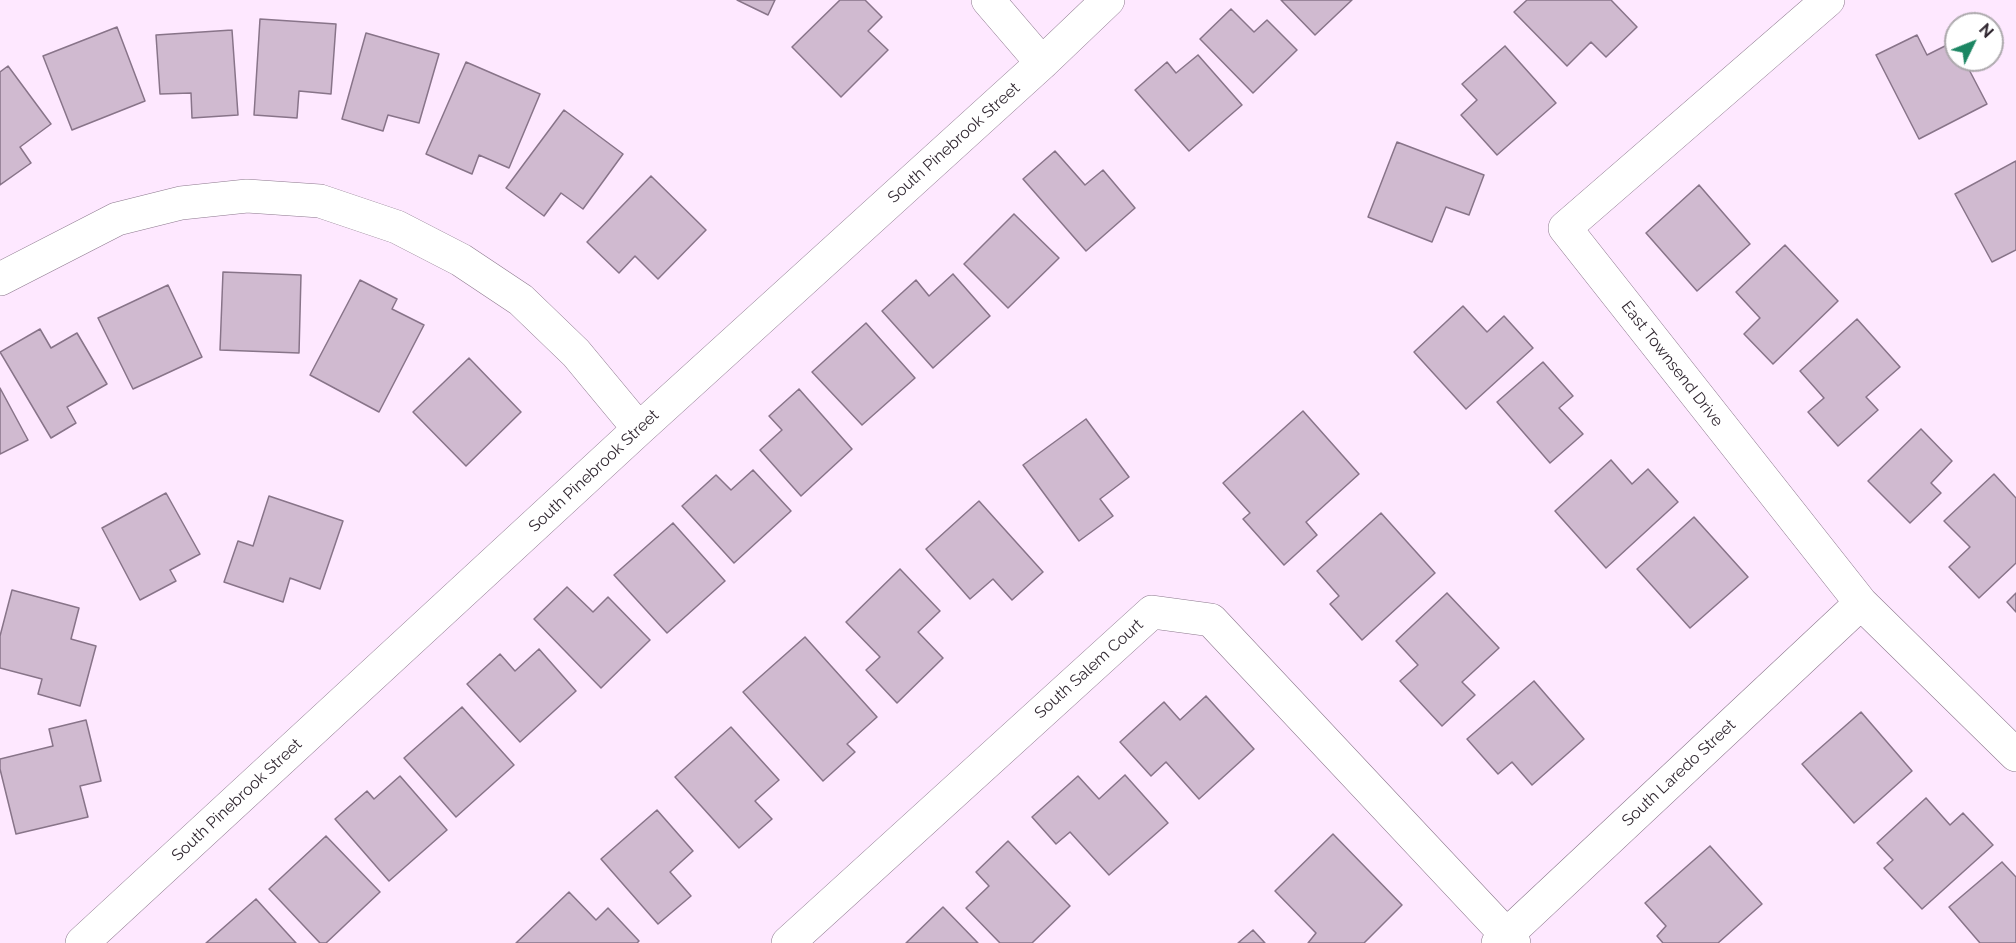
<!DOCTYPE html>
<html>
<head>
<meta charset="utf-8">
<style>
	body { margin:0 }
	#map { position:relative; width:2016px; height:943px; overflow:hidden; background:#fee8ff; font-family:Raleway,sans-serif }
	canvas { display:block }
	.north { position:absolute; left:1944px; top:12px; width:60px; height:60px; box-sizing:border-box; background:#fff; border:2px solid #ada9ad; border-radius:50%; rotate:47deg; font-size:16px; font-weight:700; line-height:24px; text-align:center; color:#312831 }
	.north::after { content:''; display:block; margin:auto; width:21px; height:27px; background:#1c8663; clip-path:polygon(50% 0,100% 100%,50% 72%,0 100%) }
</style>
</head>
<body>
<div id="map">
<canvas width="2016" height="943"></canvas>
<div class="north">N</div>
</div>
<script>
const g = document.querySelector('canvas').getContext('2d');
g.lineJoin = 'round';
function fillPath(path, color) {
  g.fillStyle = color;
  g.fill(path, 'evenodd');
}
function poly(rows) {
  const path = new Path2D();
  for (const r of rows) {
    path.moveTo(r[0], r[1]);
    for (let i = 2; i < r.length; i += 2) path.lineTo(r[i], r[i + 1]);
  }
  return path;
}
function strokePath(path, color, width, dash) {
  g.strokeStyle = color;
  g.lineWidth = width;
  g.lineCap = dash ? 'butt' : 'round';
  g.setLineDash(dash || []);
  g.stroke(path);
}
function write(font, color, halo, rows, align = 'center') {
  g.font = font + ' Raleway,sans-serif';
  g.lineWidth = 6;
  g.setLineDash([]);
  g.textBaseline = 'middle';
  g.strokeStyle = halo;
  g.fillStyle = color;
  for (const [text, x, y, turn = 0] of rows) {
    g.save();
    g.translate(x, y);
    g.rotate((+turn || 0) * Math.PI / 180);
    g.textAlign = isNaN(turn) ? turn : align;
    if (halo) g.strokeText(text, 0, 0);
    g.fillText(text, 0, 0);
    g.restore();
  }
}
const building = poly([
	[737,0,775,0,768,15,737,0],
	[840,0,865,0,882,17,868,31,888,50,841,97,792,47,840,0],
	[1281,0,1352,0,1315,35,1281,0],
	[1527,0,1611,0,1637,27,1606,57,1591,42,1567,66,1514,12,1527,0],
	[1231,9,1254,32,1267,20,1297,50,1253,93,1200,39,1231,9],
	[260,19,336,24,331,94,299,91,297,118,254,115,260,19],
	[117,27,145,101,72,130,43,56,117,27],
	[232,30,238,115,192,118,191,93,160,94,156,35,232,30],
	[366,33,439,54,419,123,388,115,383,131,342,119,366,33],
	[1917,35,1927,55,1955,41,1956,60,1964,60,1987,104,1919,139,1876,55,1917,35],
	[1505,46,1556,103,1497,155,1461,115,1477,100,1462,84,1505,46],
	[1198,55,1242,105,1189,151,1135,90,1167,62,1176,73,1198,55],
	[466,62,540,94,509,168,479,155,472,174,426,154,466,62],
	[8,66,51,124,20,147,31,163,0,185,0,72,8,66],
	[564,110,623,154,583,209,561,193,544,216,506,188,564,110],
	[1397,142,1484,175,1469,215,1446,207,1432,242,1368,217,1397,142],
	[1055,151,1085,185,1103,170,1135,208,1086,251,1023,179,1055,151],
	[2016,161,2016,250,1992,262,1955,194,2016,161],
	[651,176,706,230,658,279,635,256,619,273,587,242,651,176],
	[1699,185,1750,244,1697,291,1646,233,1699,185],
	[1014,214,1059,258,1008,308,964,264,1014,214],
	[1785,245,1838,301,1773,364,1744,334,1760,318,1736,292,1785,245],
	[223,272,301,275,299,353,220,350,223,272],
	[953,274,990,316,933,368,882,311,916,280,929,296,953,274],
	[360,280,397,299,392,309,424,325,379,412,310,375,360,280],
	[168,285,202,357,133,389,98,318,168,285],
	[1463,306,1487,332,1504,316,1533,348,1466,409,1414,352,1463,306],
	[1857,319,1900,367,1866,397,1878,410,1838,446,1808,412,1824,398,1800,371,1857,319],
	[866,323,915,378,862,425,812,372,866,323],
	[40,329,51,348,77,333,107,384,67,407,76,423,51,438,0,352,40,329],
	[469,358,521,412,466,466,413,412,469,358],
	[1543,362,1573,396,1559,408,1583,434,1550,463,1497,402,1543,362],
	[0,388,28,440,0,454,0,388],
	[799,389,852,449,801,496,760,450,782,430,769,416,799,389],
	[1303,411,1359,474,1306,522,1317,535,1284,565,1243,519,1250,513,1223,483,1303,411],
	[1086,419,1129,477,1100,499,1113,516,1079,541,1023,465,1086,419],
	[1921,429,1952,461,1931,483,1941,493,1910,523,1868,481,1921,429],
	[1611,460,1632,484,1648,469,1678,502,1606,568,1555,511,1611,460],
	[753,470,791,511,734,563,682,506,716,475,731,490,753,470],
	[1994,474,2016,498,2016,563,1979,598,1949,567,1970,547,1944,521,1994,474],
	[166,493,200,554,170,570,176,581,140,600,102,528,166,493],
	[269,496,343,521,320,589,290,578,283,602,224,582,238,541,253,546,269,496],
	[979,501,1043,572,1012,600,993,579,970,599,926,549,979,501],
	[1381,513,1435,573,1362,640,1330,604,1339,596,1317,571,1381,513],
	[1694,517,1748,577,1690,628,1637,569,1694,517],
	[673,523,725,581,667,633,614,575,673,523],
	[900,569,940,611,918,632,943,658,897,703,866,670,880,657,846,622,900,569],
	[567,587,593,612,608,597,650,640,601,688,534,619,567,587],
	[12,590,79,608,71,639,96,646,80,706,38,694,42,679,0,668,0,636,12,590],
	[1447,593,1499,648,1462,682,1475,695,1442,726,1400,681,1418,665,1396,641,1447,593],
	[2016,593,2016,612,2007,602,2016,593],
	[805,637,877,717,847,744,855,752,823,781,743,692,805,637],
	[539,649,576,691,520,742,467,684,500,654,515,671,539,649],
	[1534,681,1584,739,1532,785,1512,762,1498,774,1467,739,1534,681],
	[1206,696,1254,749,1199,799,1166,762,1151,776,1120,742,1164,702,1180,720,1206,696],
	[462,707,514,765,456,817,404,758,462,707],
	[1861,712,1912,771,1854,823,1802,764,1861,712],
	[86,720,101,781,80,786,88,817,16,834,0,769,0,759,53,746,49,729,86,720],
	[731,727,779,780,755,801,772,819,739,848,675,777,731,727],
	[1125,775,1168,823,1109,875,1070,832,1056,844,1032,817,1078,776,1099,799,1125,775],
	[400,776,447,830,389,881,335,819,367,791,374,799,400,776],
	[1926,798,1950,825,1963,813,1993,845,1922,909,1884,868,1893,860,1877,843,1926,798],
	[657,810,693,851,670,872,691,896,658,924,601,859,657,810],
	[1333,834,1402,905,1364,943,1308,943,1316,933,1275,891,1333,834],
	[326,836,380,892,326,943,320,943,269,889,326,836],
	[1008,841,1070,906,1032,943,1000,943,966,908,989,886,976,872,1008,841],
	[1710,846,1762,904,1718,943,1663,943,1657,936,1666,926,1645,903,1710,846],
	[2002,862,2016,877,2016,943,1980,943,1949,907,2002,862],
	[569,892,596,920,608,908,639,941,637,943,516,943,569,892],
	[256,899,296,943,206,943,256,899],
	[943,907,978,943,906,943,943,907],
	[1253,930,1265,943,1238,943,1253,930]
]);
fillPath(building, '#d0bad0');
strokePath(building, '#887489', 1.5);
const minor = poly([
	[988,0,1042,63],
	[1828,0,1565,228,1861,603,2016,755],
	[0,279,117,219,181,203,247,196,320,201,397,227,461,260,521,300,576,353,639,429],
	[82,943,639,429,1042,63,1108,0],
	[788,943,1152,612,1211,620,1514,943],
	[1498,943,1861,603]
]);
strokePath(minor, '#8c788d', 34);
strokePath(minor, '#fff', 33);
write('16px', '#312831', '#fff', [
	["South Pinebrook Street",954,143,-42],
	["East Townsend Drive",1672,364,52],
	["South Pinebrook Street",594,471,-43],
	["South Salem Court",1089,669,-42],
	["South Laredo Street",1679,773,-43],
	["South Pinebrook Street",237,800,-43]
]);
</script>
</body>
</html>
